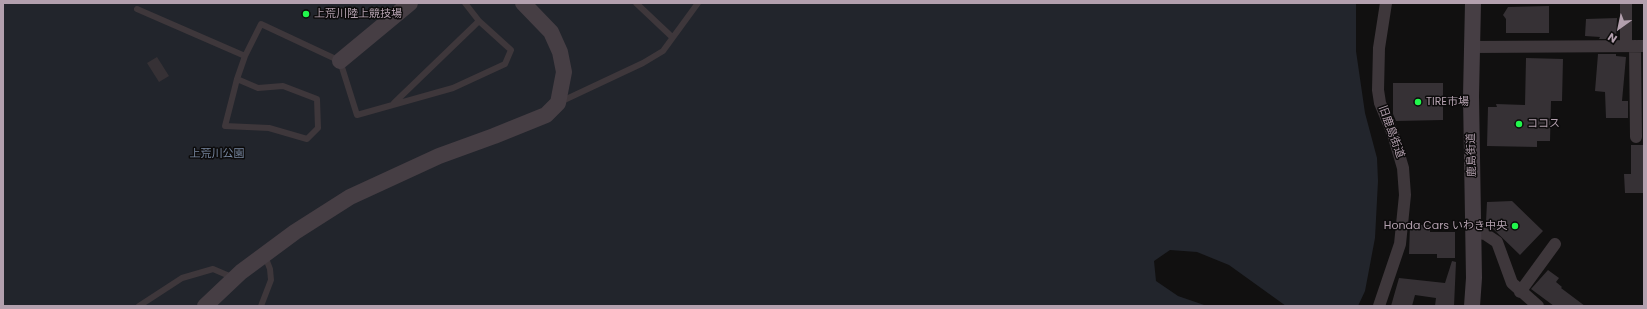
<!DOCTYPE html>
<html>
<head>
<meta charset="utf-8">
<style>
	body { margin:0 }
	#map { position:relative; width:1647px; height:309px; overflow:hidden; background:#111010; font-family:Poppins,sans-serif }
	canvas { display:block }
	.frame { position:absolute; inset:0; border:4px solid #b3a0ae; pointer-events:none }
	.north { position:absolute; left:1599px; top:8px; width:40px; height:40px; -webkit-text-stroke:3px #0c0b0b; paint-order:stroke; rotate:213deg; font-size:11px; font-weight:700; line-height:16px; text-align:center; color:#b3a0ae }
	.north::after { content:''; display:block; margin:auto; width:14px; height:18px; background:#b3a0ae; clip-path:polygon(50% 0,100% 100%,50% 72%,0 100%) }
</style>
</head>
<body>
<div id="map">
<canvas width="1647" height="309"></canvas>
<div class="frame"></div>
<div class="north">N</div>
</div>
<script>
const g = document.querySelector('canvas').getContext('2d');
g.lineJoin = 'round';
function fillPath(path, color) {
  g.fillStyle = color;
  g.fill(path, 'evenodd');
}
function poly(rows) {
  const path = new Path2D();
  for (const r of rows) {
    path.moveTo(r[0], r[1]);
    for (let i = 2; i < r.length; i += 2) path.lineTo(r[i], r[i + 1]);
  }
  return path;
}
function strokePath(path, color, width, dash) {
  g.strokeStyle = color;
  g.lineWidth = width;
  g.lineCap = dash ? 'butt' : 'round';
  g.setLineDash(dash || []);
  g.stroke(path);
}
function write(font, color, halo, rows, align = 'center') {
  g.font = font + ' Poppins,"Noto Sans JP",sans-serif';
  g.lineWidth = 3;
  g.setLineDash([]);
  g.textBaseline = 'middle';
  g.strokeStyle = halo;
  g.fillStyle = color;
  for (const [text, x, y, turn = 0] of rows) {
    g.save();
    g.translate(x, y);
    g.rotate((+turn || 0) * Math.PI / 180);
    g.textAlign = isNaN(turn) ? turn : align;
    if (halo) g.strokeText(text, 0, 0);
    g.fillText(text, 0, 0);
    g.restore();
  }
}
fillPath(poly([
	[3,3,1356,3,1356,51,1365,113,1377,158,1378,181,1375,238,1365,291,1358,306,1286,306,1229,265,1197,252,1170,250,1154,261,1156,281,1178,296,1207,306,3,306]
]), '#22252c');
fillPath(poly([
	[1549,6,1549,33,1506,33,1506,19,1503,15,1508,7],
	[1617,18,1616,39,1599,39,1600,37,1585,36,1586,19],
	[1598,54,1616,54,1616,56,1626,57,1622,101,1628,101,1628,118,1606,118,1605,92,1595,91],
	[157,57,169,76,159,82,147,63],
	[1526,58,1563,59,1562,101,1551,101,1550,141,1537,141,1537,147,1487,146,1488,107,1497,107,1496,104,1525,105],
	[1393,83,1443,83,1443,120,1396,121,1393,114],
	[1631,145,1644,145,1644,193,1625,193,1624,174,1631,174],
	[1512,201,1543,231,1520,255,1486,222,1487,202],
	[1410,225,1430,225,1430,232,1455,232,1455,258,1437,258,1437,254,1409,254],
	[1452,261,1456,262,1454,306,1435,306,1436,298,1415,295,1412,306,1391,306,1399,278,1445,283],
	[1548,270,1559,278,1556,282,1562,287,1561,288,1585,306,1554,306,1531,289]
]), '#363135');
strokePath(poly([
	[636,3,672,37],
	[137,9,245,56,261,24,340,61,357,115,453,88,505,64,511,50,479,21,465,3],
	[237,79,258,88,283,86,317,99,318,128,307,139,269,128,225,126,234,91,237,79,245,56],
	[560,102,643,63,663,51,698,3],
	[394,103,479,21],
	[139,306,182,278,213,269,234,278],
	[261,306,271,280,270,269,265,256]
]), '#3e373b', 6);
strokePath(poly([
	[1626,3,1626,45],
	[1635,46,1636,137],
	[1472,47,1644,46],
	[1473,232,1485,234,1497,242,1512,283,1538,306],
	[1520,292,1555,244],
	[1379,306,1400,244,1405,195,1403,168,1393,134,1380,103,1378,90,1379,48,1386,3]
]), '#3e373b', 12);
strokePath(poly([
	[340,61,410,3],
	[205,306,241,272,295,232,350,197,439,156,494,136,546,115,558,103,564,72,560,52,551,32,523,3],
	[1472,306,1474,278,1471,96,1473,3]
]), '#463e44', 16);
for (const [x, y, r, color] of [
	[306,14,4,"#21f84c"],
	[1418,102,4,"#21f84c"],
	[1519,124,4,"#21f84c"],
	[1515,226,4,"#21f84c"]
]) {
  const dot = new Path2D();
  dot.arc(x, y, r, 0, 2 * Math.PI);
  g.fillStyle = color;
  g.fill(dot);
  strokePath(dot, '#0c0b0b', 1.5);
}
write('11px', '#b3a0ae', '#0c0b0b', [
	["上荒川陸上競技場",314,14],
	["TIRE市場",1426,102],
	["ココス",1527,124],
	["Honda Cars いわき中央",1507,226,"right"]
], 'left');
write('11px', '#b3a0ae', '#0c0b0b', [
	["旧鹿島街道",1391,132,70],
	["鹿島街道",1472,155,-91]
]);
write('11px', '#76869f', '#0c0b0b', [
	["上荒川公園",217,154]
]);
</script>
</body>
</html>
